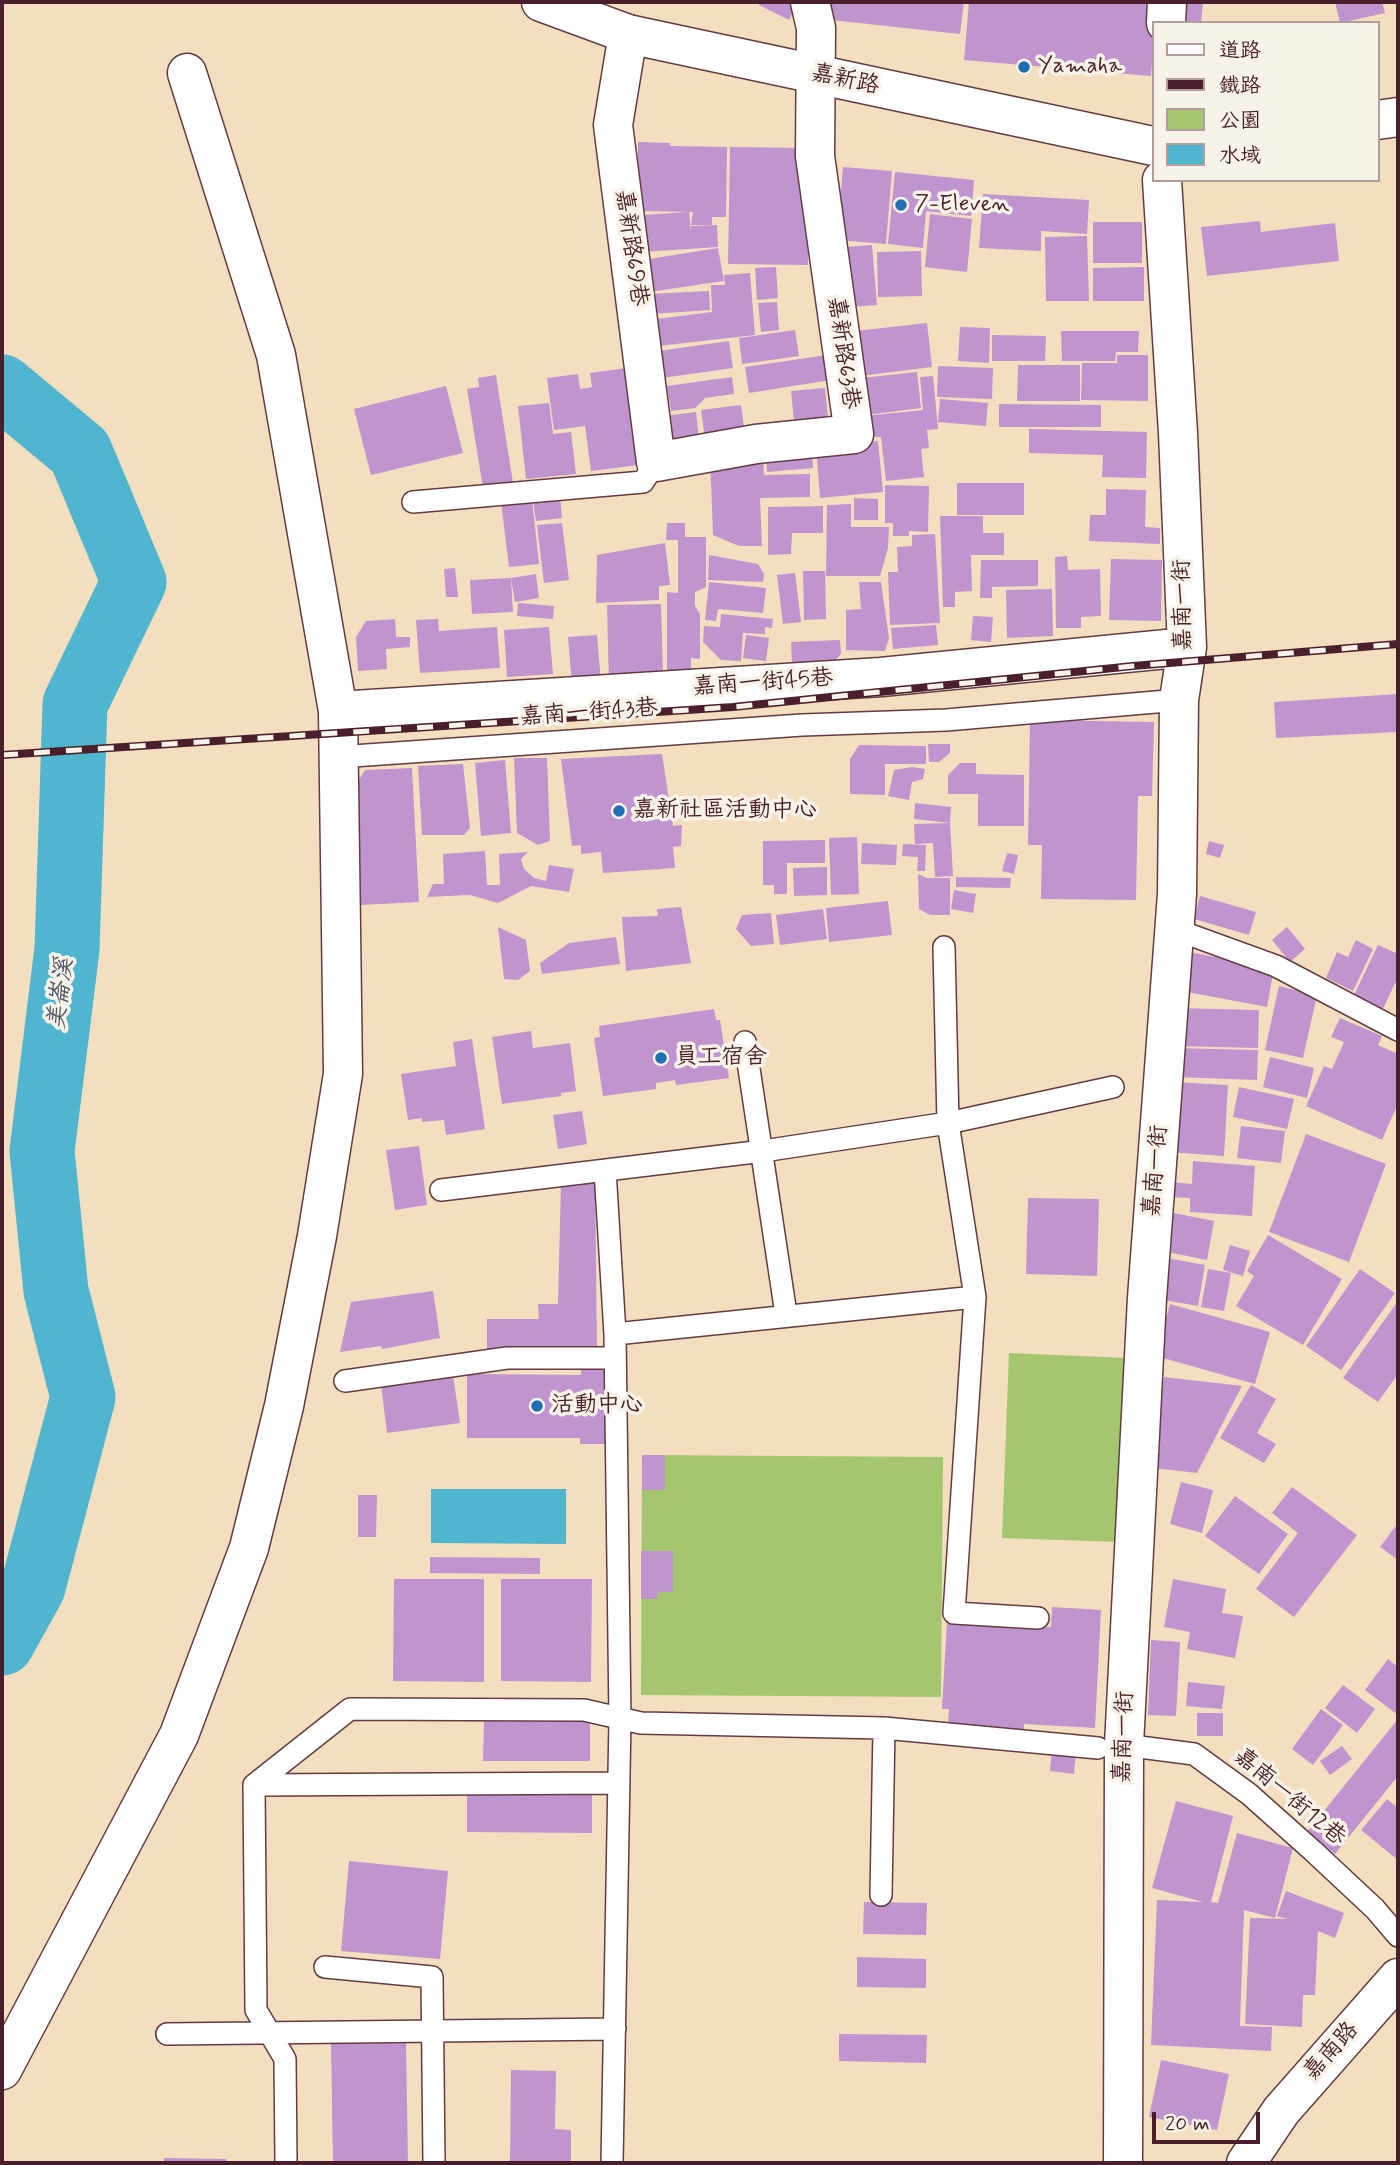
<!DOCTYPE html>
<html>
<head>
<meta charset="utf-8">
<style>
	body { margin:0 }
	#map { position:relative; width:1400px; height:2165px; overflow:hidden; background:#f3dec0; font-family:Mynerve,"LXGW WenKai TC",sans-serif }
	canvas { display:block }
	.frame { position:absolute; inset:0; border:4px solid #4a1f2b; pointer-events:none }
	.legend { position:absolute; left:1152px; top:21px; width:228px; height:161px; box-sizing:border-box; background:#f7f3e8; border:2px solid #b29e9c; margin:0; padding:9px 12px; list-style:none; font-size:21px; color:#4a1f2b }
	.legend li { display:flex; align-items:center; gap:14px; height:35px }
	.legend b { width:35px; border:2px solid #b29e9c }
	.scale { position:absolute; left:1152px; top:2112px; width:108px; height:32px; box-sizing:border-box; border:4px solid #4a1f2b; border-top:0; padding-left:9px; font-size:21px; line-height:24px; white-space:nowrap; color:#4a1f2b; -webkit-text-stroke:5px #f7f3e8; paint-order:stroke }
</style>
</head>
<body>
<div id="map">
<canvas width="1400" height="2165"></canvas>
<div class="frame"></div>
<ul class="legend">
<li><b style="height:9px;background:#fff"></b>道路</li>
<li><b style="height:9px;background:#4a1f2b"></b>鐵路</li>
<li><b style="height:19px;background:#a4c66f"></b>公園</li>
<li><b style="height:19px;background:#50b6cf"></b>水域</li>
</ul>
<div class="scale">20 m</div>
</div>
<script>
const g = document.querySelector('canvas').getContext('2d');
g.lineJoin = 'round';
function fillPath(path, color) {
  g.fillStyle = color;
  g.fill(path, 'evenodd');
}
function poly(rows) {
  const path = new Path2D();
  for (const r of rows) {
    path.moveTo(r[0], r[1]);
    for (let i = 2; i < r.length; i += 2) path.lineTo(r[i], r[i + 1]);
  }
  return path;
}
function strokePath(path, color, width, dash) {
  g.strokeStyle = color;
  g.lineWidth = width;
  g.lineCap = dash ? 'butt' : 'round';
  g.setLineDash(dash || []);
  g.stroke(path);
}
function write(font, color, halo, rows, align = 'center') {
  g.font = font + ' Mynerve,"LXGW WenKai TC",sans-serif';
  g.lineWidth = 7;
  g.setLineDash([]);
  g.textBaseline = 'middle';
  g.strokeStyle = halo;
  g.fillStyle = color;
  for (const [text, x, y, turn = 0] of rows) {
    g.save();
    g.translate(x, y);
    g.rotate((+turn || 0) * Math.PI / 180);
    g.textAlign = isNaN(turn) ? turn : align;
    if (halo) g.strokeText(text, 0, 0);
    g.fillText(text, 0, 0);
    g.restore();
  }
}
fillPath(poly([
	[1009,1353,1126,1358,1119,1542,1002,1538],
	[642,1455,943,1457,941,1697,641,1695]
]), '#a4c66f');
fillPath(poly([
	[431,1489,566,1489,566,1544,431,1543]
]), '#50b6cf');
strokePath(poly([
	[2,387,80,452,134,582,75,704,67,949,42,1151,56,1291,83,1397,33,1587,2,1643]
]), '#50b6cf', 65);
fillPath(poly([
	[760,2,798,2,789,20,759,5],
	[824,2,964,2,960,34,822,19],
	[969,2,1156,2,1151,76,964,60],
	[1176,2,1203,2,1201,23,1174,23],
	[1335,2,1382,2,1385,13,1340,23],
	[638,142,670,143,670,146,727,147,726,217,712,217,712,225,691,225,693,212,638,211],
	[730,147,810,148,808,265,728,264],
	[843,167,892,171,886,244,837,240],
	[895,172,974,180,971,216,926,211,923,248,888,244],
	[983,194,1089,200,1087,234,1041,231,1041,251,979,248],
	[689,212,691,232,691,226,717,225,718,247,643,252,642,215],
	[930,214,972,219,967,272,925,267],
	[1260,221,1261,232,1335,223,1339,261,1207,276,1201,227],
	[1093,222,1142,222,1142,263,1093,263],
	[1087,236,1089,301,1046,301,1045,237],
	[872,245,877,305,850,307,845,247],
	[718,248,724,281,649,292,643,260],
	[921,251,922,296,878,297,877,252],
	[776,267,778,298,757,300,755,268],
	[1144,267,1144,301,1093,301,1093,268],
	[750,273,755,335,659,346,656,319,712,312,711,285,725,285,724,275],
	[709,291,710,310,651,314,650,294],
	[777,302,779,330,761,332,758,303],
	[927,323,932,367,860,376,855,331],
	[960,327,990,328,989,363,958,361],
	[795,330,799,356,742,364,739,338],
	[1061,331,1139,331,1138,352,1116,352,1115,361,1062,361],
	[992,335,1046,336,1045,361,992,361],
	[729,341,733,368,662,378,659,351],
	[827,355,831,380,749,393,745,367],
	[1117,355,1148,355,1148,401,1081,400,1082,363,1117,363],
	[1018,365,1080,365,1080,401,1017,401],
	[641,366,655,463,591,471,585,426,554,430,547,378,578,374,580,389,592,387,590,373],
	[938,366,993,368,992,399,937,397],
	[917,372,921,408,866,415,862,378],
	[496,375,513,483,483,488,467,389,479,387,478,378],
	[933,376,938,429,927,430,929,448,921,449,924,477,886,481,881,437,873,437,872,426,865,427,864,416,923,410,920,377],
	[732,377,734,394,705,398,695,408,671,411,667,386],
	[446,386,463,453,371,475,354,409],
	[825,388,828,418,794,421,791,391],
	[940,399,988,403,986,426,938,422],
	[549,403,553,434,571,432,576,474,526,479,518,406],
	[999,404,1101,405,1101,427,999,427],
	[741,405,745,434,705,439,701,410],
	[696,412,699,440,669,444,665,416],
	[1029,429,1147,432,1146,478,1102,477,1103,455,1029,453],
	[878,441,883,492,820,498,816,446],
	[812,451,813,468,767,472,766,454],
	[763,456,764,475,810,474,810,497,760,498,762,546,739,546,713,535,710,457],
	[957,483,1024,483,1024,515,957,515],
	[885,485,929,486,928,532,909,531,909,536,893,536,893,523,885,523],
	[1106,489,1146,490,1145,527,1160,528,1160,544,1089,541,1090,515,1106,515],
	[560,497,562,518,536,521,533,500],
	[854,498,878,499,878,520,854,520],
	[532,499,539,564,509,567,501,502],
	[851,504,851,527,889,527,888,548,880,576,826,576,827,505],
	[823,506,823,533,792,533,791,554,768,555,768,507],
	[940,516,983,516,983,533,1004,533,1004,555,971,555,972,591,955,592,955,607,943,607],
	[562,523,569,580,544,583,537,525],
	[667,523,685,523,685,537,706,537,706,587,695,592,695,606,700,614,700,659,691,658,691,678,667,678,667,592,678,593,678,540,666,540],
	[935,534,940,623,890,625,888,572,898,572,897,547,912,546,912,535],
	[665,543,670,585,659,586,659,600,596,603,597,555],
	[709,555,758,564,764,574,763,582,708,580],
	[1067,556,1068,570,1100,569,1101,616,1081,617,1081,628,1056,628,1055,557],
	[1111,559,1162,560,1161,621,1109,620],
	[981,560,1038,560,1038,586,992,587,992,598,980,598],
	[455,568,458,597,446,597,444,569],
	[803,571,825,571,826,619,804,620],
	[795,573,801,622,783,624,777,575],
	[536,574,539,598,515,602,511,578],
	[511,578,513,612,472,614,470,580],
	[709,582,766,588,763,613,718,609,716,621,705,620],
	[859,582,881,582,889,638,885,651,846,650,846,610,861,609],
	[1052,589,1053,636,1007,638,1006,590],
	[518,603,554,606,553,619,517,616],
	[661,604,663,672,644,672,644,685,609,686,607,605],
	[721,614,773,619,772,628,765,627,765,634,743,633,741,661,721,660,703,642,704,626,720,627],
	[973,616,993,617,991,642,971,640],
	[395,619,396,637,410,637,410,647,386,649,387,669,358,671,356,637,366,621],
	[438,619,439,631,497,627,500,668,420,673,416,620],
	[936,625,938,645,893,649,891,628],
	[549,627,553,674,507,677,504,630],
	[597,635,601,682,572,684,568,637],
	[746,635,769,638,766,661,743,658],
	[840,640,841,654,833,663,792,665,791,642],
	[1398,694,1398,732,1276,738,1274,702],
	[1030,720,1154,722,1152,796,1138,796,1136,900,1041,899,1042,845,1028,845],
	[928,744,950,744,950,753,939,762,929,762],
	[859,745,926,746,926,764,885,764,885,795,850,794,850,759],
	[662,754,673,826,682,825,681,846,673,847,675,868,603,873,601,852,581,854,581,845,572,846,561,759],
	[514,758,547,758,550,841,538,845,517,833],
	[505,760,511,833,481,836,475,763],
	[960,763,976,763,976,774,1024,775,1024,826,978,826,978,794,948,794,948,775],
	[463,764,470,828,464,835,422,835,418,766],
	[912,767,925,769,923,779,912,782,909,800,888,796,894,770],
	[412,768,419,902,360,905,354,788,365,770],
	[915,803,951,807,950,823,914,819],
	[950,823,953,876,935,877,933,843,915,844,914,824],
	[857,837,859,894,831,895,829,838],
	[825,840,825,863,787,863,787,894,774,894,774,885,763,885,763,841],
	[1209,841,1224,845,1220,858,1206,854],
	[862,843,897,845,896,865,861,864],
	[903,844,926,845,925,871,917,871,918,857,902,856],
	[485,851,487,885,500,885,499,854,528,852,521,859,524,869,534,878,546,881,549,865,574,869,569,892,531,886,498,903,470,895,427,897,433,884,444,884,443,854],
	[1007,853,1018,855,1014,874,1002,871],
	[827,867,827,895,794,896,793,868],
	[918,874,927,878,950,878,950,915,930,915,919,909],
	[956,877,1011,878,1010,888,956,887],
	[954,890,976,894,973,913,951,909],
	[1200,896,1256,912,1249,935,1194,919],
	[888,901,892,935,829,942,826,908],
	[681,907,691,963,626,971,622,917,658,916,657,909],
	[823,909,827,939,780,945,776,915],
	[771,913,774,944,751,946,736,929,742,915],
	[498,927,526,940,530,971,518,980,504,979],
	[1287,927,1305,949,1290,962,1272,940],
	[616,937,620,964,542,974,540,963,569,943],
	[1356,940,1373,949,1353,991,1326,978,1337,952,1348,957],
	[1378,945,1398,954,1398,985,1395,983,1383,1009,1354,995],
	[1189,952,1274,968,1267,1007,1182,991],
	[1279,986,1317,995,1303,1058,1265,1050],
	[1175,1008,1259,1010,1258,1048,1174,1046],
	[714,1009,716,1020,720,1020,729,1078,676,1085,675,1080,656,1083,656,1089,603,1096,594,1038,600,1037,599,1026],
	[1340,1018,1382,1036,1378,1045,1398,1054,1398,1103,1382,1140,1306,1106,1324,1066,1332,1069,1344,1042,1331,1037],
	[531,1031,533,1048,570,1043,576,1091,561,1093,561,1096,502,1104,492,1037],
	[472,1039,485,1129,446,1135,444,1120,422,1122,422,1118,408,1120,401,1074,456,1066,453,1042],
	[1173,1048,1258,1050,1257,1080,1173,1077],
	[1270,1057,1314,1068,1307,1098,1263,1087],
	[1173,1082,1228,1085,1224,1156,1168,1152],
	[1239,1087,1294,1099,1287,1129,1233,1117],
	[582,1111,587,1144,558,1149,553,1115],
	[1241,1126,1285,1131,1281,1163,1237,1158],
	[1306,1134,1386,1164,1349,1262,1269,1232],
	[419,1146,427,1205,395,1210,386,1150],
	[1193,1161,1255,1166,1252,1216,1190,1212,1190,1198,1169,1197,1171,1182,1192,1184],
	[561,1181,595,1181,597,1348,487,1349,487,1319,539,1319,538,1304,558,1304],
	[1028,1198,1099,1199,1097,1276,1026,1274],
	[1169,1212,1214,1221,1207,1260,1162,1251],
	[1268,1235,1342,1279,1303,1345,1236,1306,1254,1276,1247,1271],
	[1230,1245,1250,1251,1243,1276,1223,1270],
	[1166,1258,1205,1265,1198,1306,1158,1299],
	[1208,1269,1231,1273,1224,1311,1201,1307],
	[1360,1269,1395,1293,1341,1370,1306,1346],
	[433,1291,440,1338,382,1349,381,1346,340,1352,351,1302],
	[1398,1301,1398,1374,1378,1402,1343,1378],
	[1170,1304,1270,1332,1255,1384,1156,1356],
	[581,1368,608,1369,607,1444,580,1444,580,1438,467,1438,467,1374,581,1375],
	[453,1375,460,1423,387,1433,381,1385],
	[1164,1377,1242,1386,1197,1473,1153,1468],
	[1251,1385,1276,1399,1257,1433,1276,1444,1264,1463,1220,1438],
	[642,1455,665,1455,665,1490,642,1490],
	[1181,1482,1213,1490,1202,1533,1170,1524],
	[1292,1487,1357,1535,1294,1617,1256,1589,1298,1533,1272,1513],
	[358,1495,377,1495,376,1537,358,1537],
	[1235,1496,1288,1534,1259,1574,1205,1536],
	[1398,1523,1398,1560,1380,1547],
	[641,1551,673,1551,673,1592,658,1592,657,1599,641,1599],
	[430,1557,540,1558,540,1574,430,1573],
	[394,1579,484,1579,484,1682,393,1681],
	[501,1579,592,1579,591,1682,501,1681],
	[1173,1579,1226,1589,1222,1613,1243,1616,1235,1658,1187,1649,1190,1632,1164,1627],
	[1052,1607,1101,1610,1095,1728,1024,1724,1024,1730,948,1726,949,1709,942,1709,947,1622,1051,1627],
	[1151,1640,1180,1642,1176,1716,1148,1715],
	[1388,1659,1398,1667,1398,1715,1365,1690],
	[1188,1682,1225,1686,1222,1709,1186,1706],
	[1343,1685,1375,1709,1357,1733,1325,1708],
	[1321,1709,1343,1725,1313,1765,1292,1749],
	[1197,1713,1223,1713,1223,1736,1197,1736],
	[1398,1719,1398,1776,1335,1854,1307,1832],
	[484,1721,590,1722,590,1761,483,1761],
	[1342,1746,1352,1759,1330,1775,1320,1761],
	[1052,1750,1076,1752,1074,1774,1050,1771],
	[467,1792,592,1793,592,1833,467,1832],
	[1387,1799,1398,1808,1398,1860,1361,1830],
	[1176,1801,1233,1816,1211,1902,1218,1903,1237,1833,1293,1848,1275,1918,1244,1910,1240,2026,1272,2027,1271,2051,1151,2045,1157,1900,1203,1902,1152,1888],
	[349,1861,448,1871,440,1959,341,1951],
	[1286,1891,1344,1913,1335,1938,1318,1931,1315,1995,1303,1995,1302,2027,1245,2024,1250,1918,1287,1919,1277,1916],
	[864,1902,927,1903,926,1935,863,1934],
	[857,1957,926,1959,926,1988,857,1987],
	[839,2034,927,2035,926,2063,839,2061],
	[406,2043,408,2163,333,2163,331,2044],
	[1161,2060,1229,2074,1217,2130,1149,2117],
	[511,2070,556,2071,555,2129,571,2130,571,2163,510,2163],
	[164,2158,226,2159,226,2163,164,2163]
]), '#c095cf');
const service = poly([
	[413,502,643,482,656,462],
	[338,757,802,725,946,720,1179,700],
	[1174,929,1276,966,1398,1030],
	[944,947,948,1123,975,1297,954,1613,1038,1618],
	[745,1042,786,1314],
	[605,1170,615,1334,620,1719,612,2163],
	[441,1190,763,1151,948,1123,1113,1087],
	[615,1334,975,1297],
	[345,1381,507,1358,615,1358],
	[1124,1745,1194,1754,1249,1794,1313,1851,1375,1909,1398,1936],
	[254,1785,350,1709,584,1710,641,1723,884,1728,1098,1748],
	[254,1785,256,2010,285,2059,286,2163],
	[254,1785,618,1783],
	[881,1895,884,1728],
	[325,1967,432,1977,434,2163],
	[167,2034,615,2029]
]);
const minor = poly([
	[1166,23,1167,2],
	[628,34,613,125,656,462,756,444,854,434,815,156,816,28,810,2],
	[338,711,881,677,1187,647],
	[2,2070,179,1735,249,1548,284,1406,317,1236,343,1074,338,711,276,355,187,73],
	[1123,2163,1124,1745,1147,1298,1177,894,1179,700,1187,647,1178,433,1162,180]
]);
const tertiary = poly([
	[1246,2163,1281,2111,1398,1978]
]);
const primary = poly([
	[541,2,628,34,1153,146],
	[1377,120,1398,117]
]);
strokePath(service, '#633c41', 24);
strokePath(minor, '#633c41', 41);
strokePath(tertiary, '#633c41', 41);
strokePath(primary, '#633c41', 41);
strokePath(service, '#fff', 21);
strokePath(minor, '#fff', 38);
strokePath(tertiary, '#fff', 38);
strokePath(primary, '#fff', 38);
const rail = poly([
	[2,755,733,707,1133,666,1398,644]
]);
strokePath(rail, '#4a1f2b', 8);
strokePath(rail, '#f7f3e8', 5, [16]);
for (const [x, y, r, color] of [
	[1024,67,7,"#1f6fb2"],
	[901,205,7,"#1f6fb2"],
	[619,811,7,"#1f6fb2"],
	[661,1058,7,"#1f6fb2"],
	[537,1406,7,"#1f6fb2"]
]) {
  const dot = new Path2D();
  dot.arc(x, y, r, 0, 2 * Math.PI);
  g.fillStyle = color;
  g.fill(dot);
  strokePath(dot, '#f7f3e8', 2.5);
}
write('23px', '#4a1f2b', '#f7f3e8', [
	["Yamaha",1038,67],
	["7-Eleven",915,205],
	["嘉新社區活動中心",633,811],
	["員工宿舍",675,1058],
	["活動中心",551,1406]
], 'left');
write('23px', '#4a1f2b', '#f7f3e8', [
	["嘉新路",845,81,12],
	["嘉新路69巷",630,248,82],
	["嘉新路63巷",842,353,82],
	["嘉南一街",1184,605,-91],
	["嘉南一街45巷",763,684,-4],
	["嘉南一街43巷",589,714,-4],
	["嘉南一街",1157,1171,-85],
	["嘉南一街",1125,1737,-88],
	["嘉南一街12巷",1289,1798,40],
	["嘉南路",1332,2052,-48]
]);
write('italic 24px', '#4c5464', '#f7f3e8', [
	["美崙溪",62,994,-83]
]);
</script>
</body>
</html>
